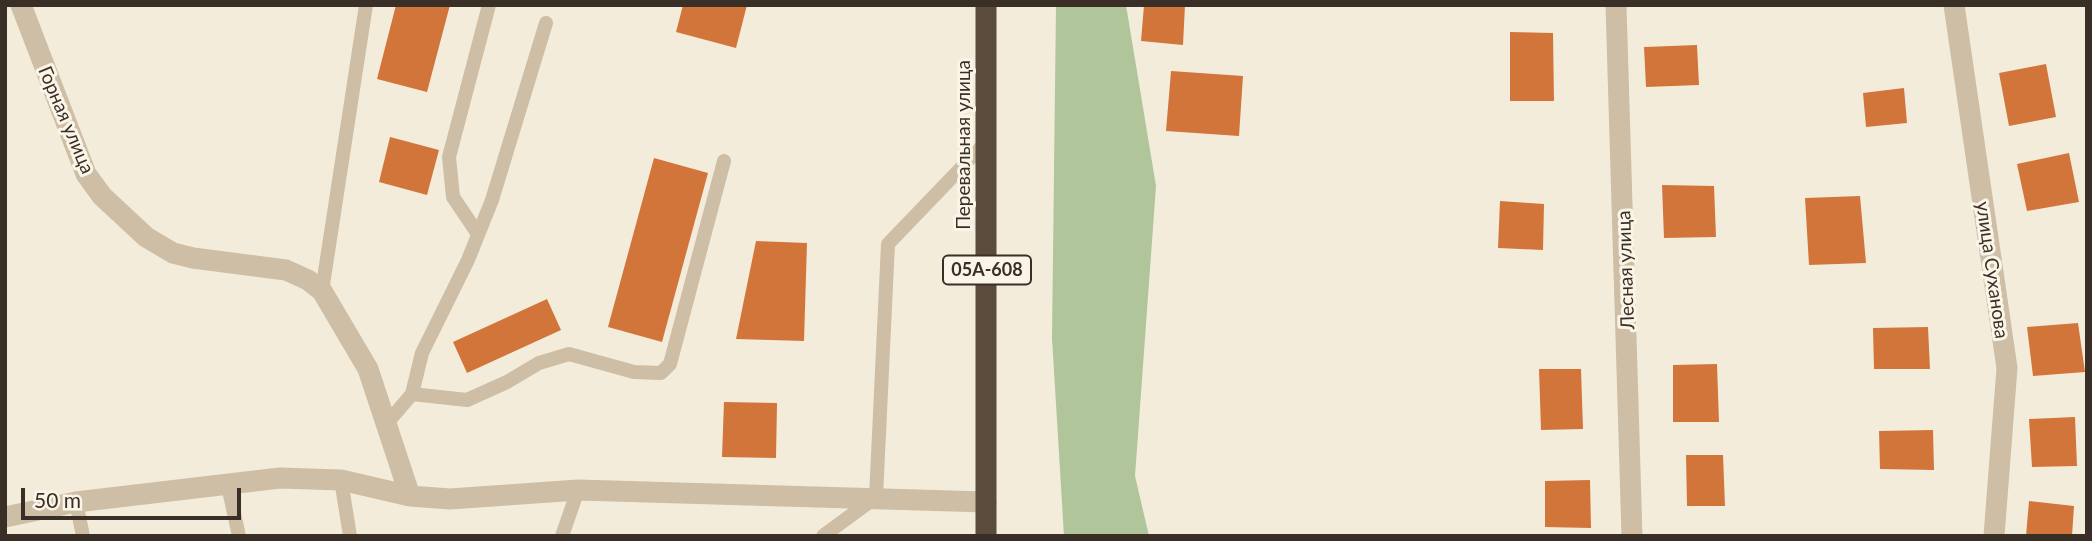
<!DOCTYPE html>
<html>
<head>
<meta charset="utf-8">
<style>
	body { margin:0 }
	#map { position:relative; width:2092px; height:541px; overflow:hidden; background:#f4ecdb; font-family:Lato,sans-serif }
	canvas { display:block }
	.frame { position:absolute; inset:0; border:7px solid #392f27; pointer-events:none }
	.scale { position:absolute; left:21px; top:488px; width:220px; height:32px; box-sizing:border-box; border:4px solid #392f27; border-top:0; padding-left:9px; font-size:21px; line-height:24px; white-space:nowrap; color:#392f27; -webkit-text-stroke:5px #fbf5e8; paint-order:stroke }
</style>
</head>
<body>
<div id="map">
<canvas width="2092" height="541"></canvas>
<div class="frame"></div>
<div class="scale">50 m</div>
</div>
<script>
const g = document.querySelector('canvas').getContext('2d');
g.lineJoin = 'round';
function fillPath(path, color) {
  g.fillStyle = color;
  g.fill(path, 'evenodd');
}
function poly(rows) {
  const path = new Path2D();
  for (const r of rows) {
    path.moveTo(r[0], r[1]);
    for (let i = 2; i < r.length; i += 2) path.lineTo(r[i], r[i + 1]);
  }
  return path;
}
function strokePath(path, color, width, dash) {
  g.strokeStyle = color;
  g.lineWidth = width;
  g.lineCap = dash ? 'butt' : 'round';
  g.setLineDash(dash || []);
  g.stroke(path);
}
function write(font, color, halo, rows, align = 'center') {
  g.font = font + ' Lato,sans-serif';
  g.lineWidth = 6;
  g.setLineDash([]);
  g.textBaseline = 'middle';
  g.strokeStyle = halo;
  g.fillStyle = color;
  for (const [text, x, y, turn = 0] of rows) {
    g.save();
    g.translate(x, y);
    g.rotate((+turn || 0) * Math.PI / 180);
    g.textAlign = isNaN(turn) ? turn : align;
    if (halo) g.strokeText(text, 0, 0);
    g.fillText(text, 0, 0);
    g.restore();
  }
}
fillPath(poly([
	[1056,5,1126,5,1156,186,1135,476,1149,536,1064,536,1052,338]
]), '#b0c599');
fillPath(poly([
	[396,5,450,5,427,92,377,79],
	[683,5,747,5,736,48,676,32],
	[1144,5,1185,5,1183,45,1141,41],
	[1510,32,1553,33,1554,101,1510,101],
	[1697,45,1699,85,1646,87,1644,47],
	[2046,64,2056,117,2009,126,1999,73],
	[1171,71,1243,76,1239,136,1166,131],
	[1904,88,1907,123,1866,127,1863,93],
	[390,137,439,150,427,195,379,182],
	[2069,153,2079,202,2027,211,2017,164],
	[654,158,708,173,662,342,608,327],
	[1662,185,1714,186,1716,237,1664,238],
	[1860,196,1866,263,1809,265,1805,198],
	[1500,201,1544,204,1543,250,1498,248],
	[756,241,807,243,804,341,736,339],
	[547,299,561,330,467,373,453,342],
	[2078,323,2085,372,2033,376,2027,327],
	[1928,327,1930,369,1874,369,1873,328],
	[1717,364,1719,422,1673,422,1673,365],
	[1539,369,1581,369,1583,429,1541,430],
	[724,402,777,403,776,458,722,457],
	[2075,417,2077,466,2032,467,2029,419],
	[1933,430,1934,470,1880,469,1879,431],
	[1686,455,1723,455,1725,506,1687,506],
	[1590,480,1591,528,1545,527,1545,481],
	[2029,501,2074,506,2072,536,2026,536]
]), '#d2753b');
strokePath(poly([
	[478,234,453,197,449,157,489,5],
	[322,291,366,5],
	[412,394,467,400,507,382,539,363,569,354,634,372,661,373,670,364,724,161],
	[388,422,412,394,422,353,468,260,492,200,546,23],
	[341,480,350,536],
	[228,486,239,536],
	[76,502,83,536],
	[562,536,578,490],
	[823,536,876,497,888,244,987,141]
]), '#cebea5', 14);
strokePath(poly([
	[21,5,86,174,102,196,146,237,173,253,193,258,286,270,308,280,322,291,368,369,410,496],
	[1616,5,1632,536],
	[1954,5,2007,368,1994,536],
	[5,517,76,502,280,478,341,480,410,496,450,499,578,490,986,502]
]), '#cebea5', 21);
strokePath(poly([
	[986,5,986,536]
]), '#5b4b3d', 21);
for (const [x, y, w] of [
	[987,270,88]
]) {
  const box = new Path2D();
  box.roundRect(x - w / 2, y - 14.5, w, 29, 5);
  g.fillStyle = '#fbf5e8';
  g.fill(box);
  strokePath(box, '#392f27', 2);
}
write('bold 18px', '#392f27', null, [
	["05А-608",987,270]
]);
write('19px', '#392f27', '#fbf5e8', [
	["Горная улица",66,120,67],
	["Перевальная улица",964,145,-90],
	["Лесная улица",1626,270,-92],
	["улица Суханова",1992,270,82]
]);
</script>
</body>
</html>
